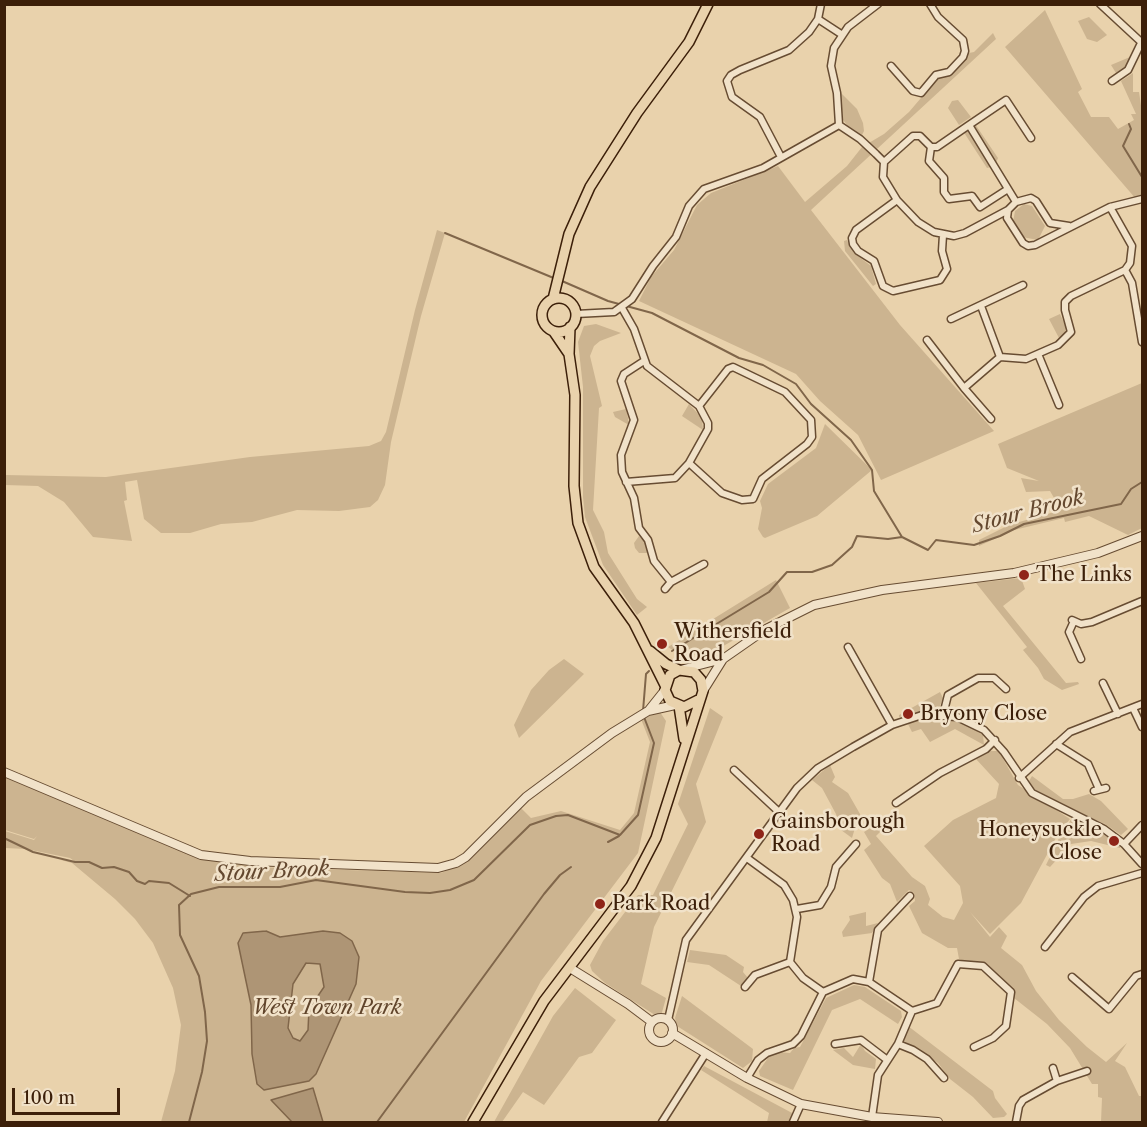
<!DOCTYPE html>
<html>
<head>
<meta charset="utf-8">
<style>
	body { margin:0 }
	#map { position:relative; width:1147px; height:1127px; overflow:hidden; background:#e9d2ac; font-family:"Libre Caslon Text",serif }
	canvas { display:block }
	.frame { position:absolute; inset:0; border:6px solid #3c1f09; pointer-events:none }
	.scale { position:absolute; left:12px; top:1088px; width:108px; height:27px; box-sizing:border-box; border:3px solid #3c1f09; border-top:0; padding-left:8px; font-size:18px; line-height:21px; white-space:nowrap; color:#3c1f09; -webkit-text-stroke:4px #f1e2c9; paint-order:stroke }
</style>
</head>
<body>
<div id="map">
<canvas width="1147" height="1127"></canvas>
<div class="frame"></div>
<div class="scale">100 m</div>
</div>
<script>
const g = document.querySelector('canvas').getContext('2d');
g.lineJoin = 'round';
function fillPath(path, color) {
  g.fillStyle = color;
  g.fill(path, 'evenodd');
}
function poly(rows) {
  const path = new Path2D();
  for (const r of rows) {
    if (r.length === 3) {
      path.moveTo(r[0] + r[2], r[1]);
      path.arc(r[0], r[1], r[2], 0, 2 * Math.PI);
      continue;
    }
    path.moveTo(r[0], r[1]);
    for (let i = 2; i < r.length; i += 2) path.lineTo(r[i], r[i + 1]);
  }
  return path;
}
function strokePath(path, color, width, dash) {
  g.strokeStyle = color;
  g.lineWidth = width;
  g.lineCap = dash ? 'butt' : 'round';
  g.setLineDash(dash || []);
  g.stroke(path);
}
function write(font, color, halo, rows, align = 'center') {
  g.font = font + ' "Libre Caslon Text",serif';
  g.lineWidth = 5;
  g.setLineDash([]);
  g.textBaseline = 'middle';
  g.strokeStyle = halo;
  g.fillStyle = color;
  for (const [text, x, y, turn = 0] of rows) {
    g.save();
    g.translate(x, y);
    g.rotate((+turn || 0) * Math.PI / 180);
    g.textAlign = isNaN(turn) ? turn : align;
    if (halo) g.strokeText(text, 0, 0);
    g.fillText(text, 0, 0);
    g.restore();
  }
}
fillPath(poly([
	[1045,10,1082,89,1078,92,1091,117,1109,117,1118,129,1134,120,1131,114,1136,114,1121,81,1133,73,1133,92,1139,92,1142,112,1142,199,1136,199,1005,47],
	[1089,17,1107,35,1097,42,1087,39,1078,21],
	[993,33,996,39,811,210,900,325,994,431,881,480,858,435,820,401,796,374,639,301,651,277,674,250,697,205,711,193,778,166,805,202,847,166,862,147,884,134,909,112,938,78,951,75,969,53,974,52],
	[1130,57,1124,71,1116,73,1111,65],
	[841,93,857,109,863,123,864,131,862,135,847,125,840,116],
	[958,100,971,117,959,125,948,108,952,101],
	[975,124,998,158,996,163,974,128],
	[966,128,991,167,987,168,963,131],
	[1024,204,1032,206,1045,226,1038,240,1022,237,1013,222,1015,211],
	[437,230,445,233,421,316,391,442,385,485,378,500,370,507,339,511,297,510,252,522,221,524,190,533,161,533,144,519,137,480,125,482,127,500,124,501,132,541,93,537,64,502,38,486,5,485,5,475,106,477,250,457,369,446,381,441,386,432,415,310],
	[847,240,854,253,871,266,876,284,873,286,845,251,844,241],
	[1060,314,1066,327,1065,333,1059,338,1049,319],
	[596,324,621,333,600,341,594,346,590,356,602,406,599,408,593,510,604,532,608,553,637,599,647,607,637,615,603,565,585,517,583,497,583,387,578,342,584,326],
	[1142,383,1142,528,1128,535,1089,516,1065,522,1064,518,1014,530,979,546,979,540,1009,525,1061,510,1050,491,1026,492,1021,478,1039,481,1007,468,998,444],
	[689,404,702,418,703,430,682,416],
	[626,409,628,418,629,425,615,417,613,412],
	[825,424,872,470,817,516,765,538,763,537,758,529,762,508,760,501,768,484,816,448],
	[639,536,646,543,648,553,639,553,635,548,634,543],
	[1021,578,1025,589,1003,606,1066,683,1078,682,1079,684,1062,690,1044,679,1038,668,1023,650,1027,647,976,583],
	[776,580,790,608,718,649,683,657,668,647],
	[564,659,584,674,519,738,514,725,531,690,549,670],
	[940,692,943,698,938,711,899,717,899,715],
	[710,708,723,717,696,784,706,822,654,927,641,984,666,998,661,1016,658,1017,605,983,592,971,590,965,603,941,638,895,653,895,688,824,678,804],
	[660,712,666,721,638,853,541,981,464,1122,161,1122,175,1071,181,1025,173,988,153,943,135,919,115,899,72,863,61,860,74,861,70,858,26,849,5,848,5,831,34,840,37,836,34,839,5,830,5,773,60,798,192,846,201,855,254,867,441,873,465,862,521,808,531,818,561,811,620,830,634,813,650,742,641,719],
	[923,717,940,717,959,721,983,735,984,745,955,729,930,742,921,729,912,732,908,724],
	[987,751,997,751,1001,755,1018,785,1070,819,1057,836,1021,903,990,934,970,912,990,937,999,927,1007,936,1001,948,1022,965,1036,991,1059,1020,1087,1047,1106,1062,1127,1043,1115,1061,1125,1067,1139,1096,1142,1096,1142,1122,1101,1122,1102,1098,1098,1097,1098,1084,1092,1084,1070,1048,1047,1024,1014,998,1010,989,979,966,959,959,957,948,948,948,922,933,909,906,915,901,914,893,909,890,897,902,890,884,882,878,864,850,871,844,864,832,880,822,884,828,876,836,912,877,925,886,930,899,928,905,943,917,954,920,963,903,960,886,924,846,953,820,996,798,999,784,976,759],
	[830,765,835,777,832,782,848,793,860,814,861,825,855,828,852,838,841,830,836,814,822,788,812,780],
	[1032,776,1063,799,1073,799,1089,794,1101,801,1128,829,1121,835,1105,824,1057,803,1032,788,1029,781],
	[1072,818,1104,834,1121,845,1120,848,1091,841,1071,844,1050,867,1046,865,1059,838],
	[866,912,866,926,878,923,872,933,843,937,842,932,850,920,849,916],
	[690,950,726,955,744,967,743,972,748,978,741,986,709,965,687,962],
	[854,985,865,987,901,1011,902,1017,898,1024,860,999,832,1010,793,1090,760,1076,759,1071,770,1055,778,1052,790,1053,794,1048,800,1047,826,998],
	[575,988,616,1020,592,1053,579,1057,544,1105,523,1092,502,1122,494,1122,553,1016],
	[682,996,753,1049,752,1061,743,1068,677,1026,675,1018],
	[908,1026,993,1091,995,1098,1007,1114,1004,1117,993,1118,973,1097,950,1079,938,1063,904,1041],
	[861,1044,865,1051,876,1059,875,1069,853,1065,833,1050,844,1048,853,1057],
	[704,1066,794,1114,791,1122,767,1122,769,1113,701,1070]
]), '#ccb490');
const water = poly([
	[266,931,280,937,323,931,340,933,352,941,359,957,356,984,316,1074,309,1081,264,1090,257,1084,252,1054,251,1005,238,943,243,933,266,931],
	[306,963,320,964,324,987,309,1009,308,1030,300,1041,293,1038,288,1028,293,984,306,963],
	[313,1088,323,1122,292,1122,271,1100,313,1088]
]);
fillPath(water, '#ae9575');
strokePath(water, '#80664a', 1.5);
strokePath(poly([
	[1129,124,1131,129,1123,146,1142,177],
	[445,233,556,279],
	[562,281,608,301,652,313,739,358,763,365,796,384,811,404,851,440,872,470,874,491,902,537],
	[672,651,769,592,787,572,812,572,832,565,852,547,857,536,888,539,902,537,928,550,936,540,974,545,1000,536,1024,524,1121,504,1131,489,1142,482],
	[643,711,646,674,649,671],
	[4,838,33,852,75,862,89,862,102,868,114,867,129,872,137,881,145,884,149,881,169,883,190,896],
	[608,842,619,836],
	[189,1122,202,1072,207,1041,205,1012,199,976,180,935,179,905,191,894,219,887,280,887,316,880,405,892,430,893,450,890,474,880,530,825,556,816,568,815,620,835,638,815,654,743,644,717],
	[377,1122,544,894,560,875,571,867]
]), '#80664a', 2);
const minor = poly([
	[1100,4,1140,41],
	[818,19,821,4],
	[891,66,913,91,921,93,936,75,949,72,963,57,965,51,963,40,938,17,930,4],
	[1112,81,1128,70,1142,41],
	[839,125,860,139,876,154,884,162,883,177,897,200,918,222,934,232,954,236,965,233,1008,210],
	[969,125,1006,100,1031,138],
	[931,147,929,161,944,178,944,192,949,199,972,196,980,207,1008,189],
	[781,157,760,117,732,97,727,81,731,75,740,70,789,50,809,32,818,19,841,34],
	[884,162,913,136,920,136,931,147,937,147,969,125,1016,202],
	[897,200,856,230,852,238,853,244,858,251,874,261,883,286,893,291,940,280,947,269,942,251,943,235],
	[1069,226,1050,223,1036,201,1031,198,1016,202,1008,210,1007,218,1023,243,1028,246,1035,245,1110,207,1142,199],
	[1125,270,1132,283,1142,342],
	[981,306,1000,357],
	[622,308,634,329,647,366,699,406,708,423,708,429,689,463,675,478,626,482],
	[576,314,614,312,632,299,653,266,676,237,689,206,704,189,763,168,839,125,837,93,831,66,834,48,848,27,878,4],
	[951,319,1023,285],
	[927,340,964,388,991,419],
	[1038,354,1059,405],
	[644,361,624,374,621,381,634,420,621,455,622,472,634,498,639,528,648,540,654,561,671,582,665,589],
	[964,388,1000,357,1026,359,1058,345,1071,332,1065,310,1065,302,1071,296,1125,270,1130,263,1132,246,1110,207],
	[689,463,722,493,742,500,753,499,762,479,807,444,812,437,811,420,785,392,733,367,728,369,699,406],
	[671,582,704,564],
	[1072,620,1081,624,1092,622,1142,601],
	[1074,621,1069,632,1081,659],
	[848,647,892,725],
	[1103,683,1118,714],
	[1133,708,1142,727],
	[943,715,948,695,978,678,994,678,1006,689],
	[1056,744,1088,764,1099,789],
	[734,770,780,813],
	[1019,778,1070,732,1142,704],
	[1094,791,1106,788],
	[896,803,940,773,986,749,995,740],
	[1124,844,1142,825],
	[747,858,784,885,793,900,797,917,790,962,803,978,823,992,801,1036,793,1044,767,1053,758,1060,747,1078],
	[797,909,820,905,831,887,836,867,856,844],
	[1045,947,1084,897,1098,886,1142,873],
	[1072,977,1109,1009,1136,976,1142,974],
	[869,982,878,930,910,896],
	[745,987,755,975,790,962],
	[823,992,853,979,869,982,912,1011,898,1044,878,1075,872,1117],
	[912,1011,937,1003,958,964,983,966,1011,992,1006,1026,993,1038,974,1047],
	[668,1020,686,940,797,788,818,768,853,747,892,725,922,715,957,717,984,730,1004,752,1032,793,1104,829,1124,844,1142,864],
	[835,1044,861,1040,886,1059],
	[898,1044,913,1050,927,1059,944,1078],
	[1057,1081,1087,1071],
	[662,1122,706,1053],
	[793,1122,801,1104],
	[1016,1122,1019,1106,1023,1100,1057,1081,1053,1068]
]);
const tertiary = poly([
	[684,669,723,659],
	[703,691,723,659,766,629,814,605,882,590,1014,573,1098,553,1142,536],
	[649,710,665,690],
	[4,772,201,855,250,861,438,868,456,863,466,857,526,797,612,733,648,711,675,705],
	[570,968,628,1004,652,1022],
	[661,1030,12],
	[672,1033,747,1078,801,1104,872,1117,938,1122]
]);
const primary = poly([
	[559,315,17],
	[553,299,569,234,590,187,637,113,689,42,708,4],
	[570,327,569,354,575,395,574,486,578,523,594,567,634,623,665,685],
	[554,332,569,354],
	[650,651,666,664,679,670],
	[679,706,684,739],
	[473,1122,544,1001,631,886,656,838,703,691,701,680,694,672,679,670,670,675,665,690,670,701,684,707,698,700]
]);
strokePath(minor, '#674c32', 9);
strokePath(tertiary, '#674c32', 10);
strokePath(primary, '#3c1f09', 12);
strokePath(minor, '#f1e2c9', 6);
strokePath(tertiary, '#f1e2c9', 8);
strokePath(primary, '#e9d2ac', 9);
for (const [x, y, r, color] of [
	[1024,575,6,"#8f2418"],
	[662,644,6,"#8f2418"],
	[908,714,6,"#8f2418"],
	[759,834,6,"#8f2418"],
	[1114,841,6,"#8f2418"],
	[600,904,6,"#8f2418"]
]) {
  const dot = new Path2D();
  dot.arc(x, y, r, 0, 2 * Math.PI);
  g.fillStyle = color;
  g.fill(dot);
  strokePath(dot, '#f1e2c9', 2);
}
write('20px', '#3c1f09', '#f1e2c9', [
	["The Links",1036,575],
	["Withersfield",674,632],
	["Road",674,655],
	["Bryony Close",920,714],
	["Gainsborough",771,822],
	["Road",771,845],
	["Honeysuckle",1102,830,"right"],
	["Close",1102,853,"right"],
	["Park Road",612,904]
], 'left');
write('italic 20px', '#60442b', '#f1e2c9', [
	["West Town Park",327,1008]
]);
write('italic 21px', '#64482f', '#f1e2c9', [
	["Stour Brook",1028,512,-15],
	["Stour Brook",272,872,-3]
]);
</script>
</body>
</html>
